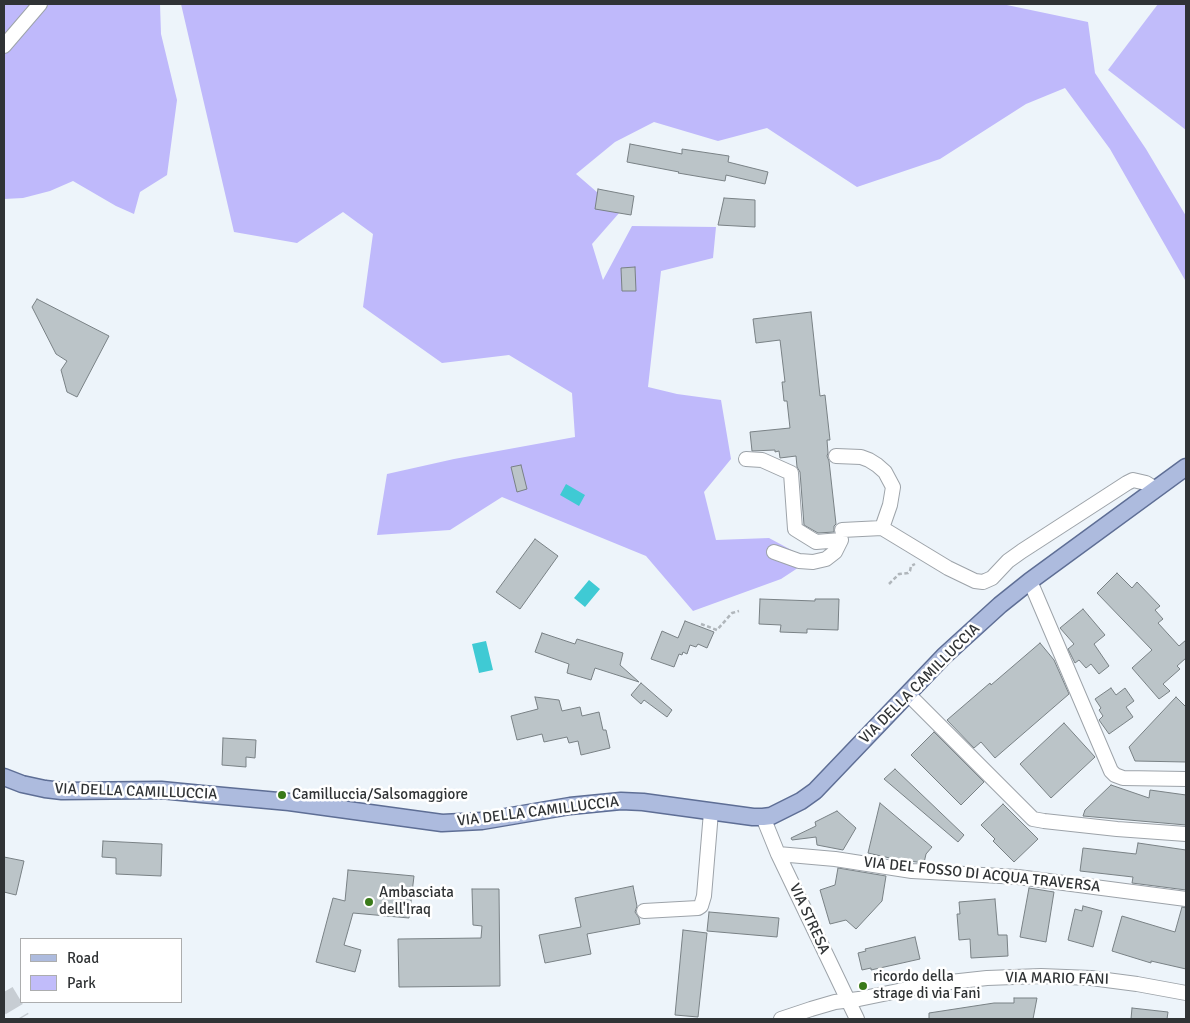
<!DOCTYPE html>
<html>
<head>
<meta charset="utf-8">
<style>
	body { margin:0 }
	#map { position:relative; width:1190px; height:1023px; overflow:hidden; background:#edf4fa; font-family:Signika,sans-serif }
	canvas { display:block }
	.frame { position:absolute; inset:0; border:5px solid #303335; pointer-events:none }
	.legend { position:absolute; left:20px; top:938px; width:162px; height:65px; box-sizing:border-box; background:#fff; border:1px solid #acadae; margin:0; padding:6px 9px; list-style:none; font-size:15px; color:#303335 }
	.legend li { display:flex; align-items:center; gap:10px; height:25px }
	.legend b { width:25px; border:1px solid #acadae }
</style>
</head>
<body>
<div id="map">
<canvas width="1190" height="1023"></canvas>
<div class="frame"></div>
<ul class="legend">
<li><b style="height:6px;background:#adbbde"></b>Road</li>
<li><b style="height:14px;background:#c1bcfa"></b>Park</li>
</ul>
</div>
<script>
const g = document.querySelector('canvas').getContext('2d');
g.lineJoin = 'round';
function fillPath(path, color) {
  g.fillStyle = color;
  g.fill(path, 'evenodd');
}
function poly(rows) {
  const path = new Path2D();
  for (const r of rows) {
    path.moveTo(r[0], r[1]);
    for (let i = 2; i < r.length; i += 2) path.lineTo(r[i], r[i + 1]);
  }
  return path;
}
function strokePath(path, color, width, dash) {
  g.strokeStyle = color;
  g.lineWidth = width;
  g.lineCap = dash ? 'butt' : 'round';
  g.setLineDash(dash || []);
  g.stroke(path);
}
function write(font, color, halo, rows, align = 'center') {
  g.font = font + ' Signika,sans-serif';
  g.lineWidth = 5;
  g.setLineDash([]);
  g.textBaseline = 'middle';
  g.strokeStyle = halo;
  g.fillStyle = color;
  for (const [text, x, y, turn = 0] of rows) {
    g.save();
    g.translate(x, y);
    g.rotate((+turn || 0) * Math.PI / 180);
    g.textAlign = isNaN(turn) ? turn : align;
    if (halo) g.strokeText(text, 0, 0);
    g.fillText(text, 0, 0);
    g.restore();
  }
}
fillPath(poly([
	[1158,4,1186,4,1186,130,1108,70]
]), '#c1bcfa');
fillPath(poly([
	[4,4,160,4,161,34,177,100,167,175,140,192,134,214,116,206,73,181,50,191,23,198,4,199],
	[181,4,1002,4,1088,22,1095,73,1146,149,1186,216,1186,332,1185,280,1110,149,1065,88,1026,104,940,159,857,187,767,128,718,141,654,122,615,142,576,174,620,212,592,244,603,280,632,226,716,227,713,258,661,271,648,387,677,394,721,400,731,459,704,492,716,540,769,538,810,560,781,579,693,611,646,556,502,497,450,530,377,535,387,474,454,459,575,437,572,393,509,355,442,363,363,307,373,234,343,212,297,243,234,232]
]), '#bfb9fb');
fillPath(poly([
	[566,484,585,495,579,506,560,495],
	[589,580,600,589,585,607,574,598],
	[486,641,493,670,479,673,472,644]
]), '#3fcad4');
const building = poly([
	[630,144,682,154,682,149,729,156,728,162,768,172,765,184,726,175,725,181,678,173,679,172,627,162,630,144],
	[598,189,634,196,631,215,595,209,598,189],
	[724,198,755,200,755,227,718,225,724,198],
	[635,267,636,291,622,291,621,268,635,267],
	[37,299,109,336,77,397,67,392,61,370,67,361,56,354,32,307,37,299],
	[811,312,820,396,825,395,830,440,827,440,828,453,827,456,829,461,836,524,834,526,834,532,818,533,804,525,800,472,797,467,796,456,780,458,779,451,775,452,775,450,752,451,750,432,790,428,787,401,784,401,782,382,785,382,780,340,756,343,753,319,811,312],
	[521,465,527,489,517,492,511,467,521,465],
	[535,539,558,556,520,609,496,592,535,539],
	[1117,573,1132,588,1137,582,1160,606,1155,610,1163,619,1158,623,1179,646,1186,640,1186,658,1177,666,1180,669,1163,684,1170,691,1159,699,1132,668,1152,650,1097,593,1117,573],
	[760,599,815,601,815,599,839,599,838,630,807,629,807,633,780,632,781,625,759,624,760,599],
	[1083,609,1105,635,1094,644,1109,666,1099,674,1091,664,1086,668,1079,660,1075,663,1068,649,1074,644,1060,628,1083,609],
	[685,621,714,632,707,648,698,644,696,647,690,645,687,654,683,652,682,655,679,654,674,667,651,659,662,631,678,638,685,621],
	[542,633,575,644,577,639,623,653,620,665,639,682,595,668,591,680,567,673,569,664,535,652,542,633],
	[1040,643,1054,660,1069,694,995,758,981,742,974,748,947,720,990,683,991,685,1040,643],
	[641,683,672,710,667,717,644,700,641,704,631,695,641,683],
	[1111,688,1116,695,1125,688,1134,701,1126,707,1133,717,1109,734,1099,720,1103,716,1099,710,1101,708,1095,699,1111,688],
	[535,697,559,700,562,711,580,707,582,716,599,712,603,730,606,730,610,748,581,755,578,741,569,743,567,737,544,742,542,734,517,740,511,716,538,709,535,697],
	[1176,697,1186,707,1186,762,1135,761,1129,747,1176,697],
	[1064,723,1095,757,1051,798,1020,764,1064,723],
	[934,732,984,782,961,805,911,755,934,732],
	[223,738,256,740,255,758,246,757,246,767,222,765,223,738],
	[895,769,964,835,958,842,884,779,895,769],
	[1111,785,1149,798,1150,790,1186,795,1186,825,1083,816,1085,810,1111,785],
	[880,803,932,847,926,854,924,863,894,859,868,853,880,803],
	[1003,804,1038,839,1014,862,993,841,995,839,981,825,1003,804],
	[837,811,856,828,843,850,817,845,816,837,792,840,791,838,816,826,815,822,837,811],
	[103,841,162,844,161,876,116,874,116,858,102,857,103,841],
	[1138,843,1186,850,1186,890,1132,883,1133,877,1080,871,1083,848,1136,854,1138,843],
	[4,857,24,861,16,895,4,892,4,857],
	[838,868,886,876,882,901,856,929,846,920,830,924,820,890,835,885,838,868],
	[348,870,414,876,409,918,353,913,344,945,361,950,355,972,316,962,333,898,345,901,348,870],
	[633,886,637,906,635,912,639,918,640,924,587,934,591,954,545,963,539,935,581,927,575,898,633,886],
	[1029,888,1054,892,1046,942,1020,937,1029,888],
	[472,889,499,889,500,986,399,987,398,939,481,938,482,926,473,925,472,889],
	[995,899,998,935,1007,935,1008,956,971,958,970,939,959,940,957,914,960,914,959,902,995,899],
	[1083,906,1102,911,1093,947,1068,940,1075,909,1082,911,1083,906],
	[1182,907,1186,908,1186,969,1151,961,1151,963,1112,951,1122,916,1175,932,1182,907],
	[709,912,779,918,777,937,707,931,709,912],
	[683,930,707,933,698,1017,675,1015,683,930],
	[915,937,920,959,871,970,871,968,862,970,858,953,866,951,865,949,915,937],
	[1014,998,1037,998,1033,1019,929,1019,929,1013,994,1003,1014,1003,1014,998],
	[1132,1008,1168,1012,1167,1019,1131,1019,1132,1008]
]);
fillPath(building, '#bbc4c8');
strokePath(building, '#798185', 1);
strokePath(poly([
	[4,992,20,1019]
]), '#c7cdd3', 20, [20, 10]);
const minor = poly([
	[4,46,40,4],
	[836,456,861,457,869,460,877,465,885,472,893,487,890,505,882,528],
	[746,459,762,460,791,473,795,529,816,542,841,540],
	[842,530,882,528,948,568,975,581,983,582,992,578,1008,561,1022,551,1127,483,1133,480,1146,483,1156,489],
	[774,552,799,561,813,562,826,559,835,552,841,540],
	[1030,581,1111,771,1115,775,1123,778,1186,779],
	[908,694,1033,819,1044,821,1117,829,1186,834],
	[763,817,778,854,857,1019],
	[778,854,835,859,912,871,1018,877,1186,899],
	[644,911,698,908,701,906,704,896,711,812],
	[781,1019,811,1009,835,1002,859,999,932,984,987,978,1041,976,1091,978,1137,984,1186,993]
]);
const major = poly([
	[4,777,22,784,45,789,62,791,161,790,202,794,289,802,442,823,482,821,570,806,621,801,643,802,753,817,763,817,771,816,801,801,815,791,944,656,1000,605,1030,581,1186,467]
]);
strokePath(minor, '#9da3a9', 16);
strokePath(major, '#5e6e95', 19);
strokePath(poly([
	[889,584,899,574,908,573,910,571,911,566,915,564],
	[701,624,717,630,732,613,739,611]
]), '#b0b6bb', 2.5, [4, 2.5]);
strokePath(minor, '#fff', 14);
strokePath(major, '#adbbde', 16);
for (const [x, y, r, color] of [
	[282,795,5,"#3a7a19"],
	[369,902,5,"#3a7a19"],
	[863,986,5,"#3a7a19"]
]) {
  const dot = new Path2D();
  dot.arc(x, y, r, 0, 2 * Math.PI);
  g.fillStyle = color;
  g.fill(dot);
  strokePath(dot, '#fff', 2);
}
write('15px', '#303335', '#fff', [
	["VIA DELLA CAMILLUCCIA",920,684,-45],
	["VIA DELLA CAMILLUCCIA",136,792,2],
	["VIA DELLA CAMILLUCCIA",538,812,-7],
	["VIA DEL FOSSO DI ACQUA TRAVERSA",982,875,6],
	["VIA STRESA",809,919,65],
	["VIA MARIO FANI",1057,979,1]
]);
write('15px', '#303335', '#fff', [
	["Camilluccia/Salsomaggiore",292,795],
	["Ambasciata",379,893],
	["dell'Iraq",379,910],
	["ricordo della",873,977],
	["strage di via Fani",873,994]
], 'left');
</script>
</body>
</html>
